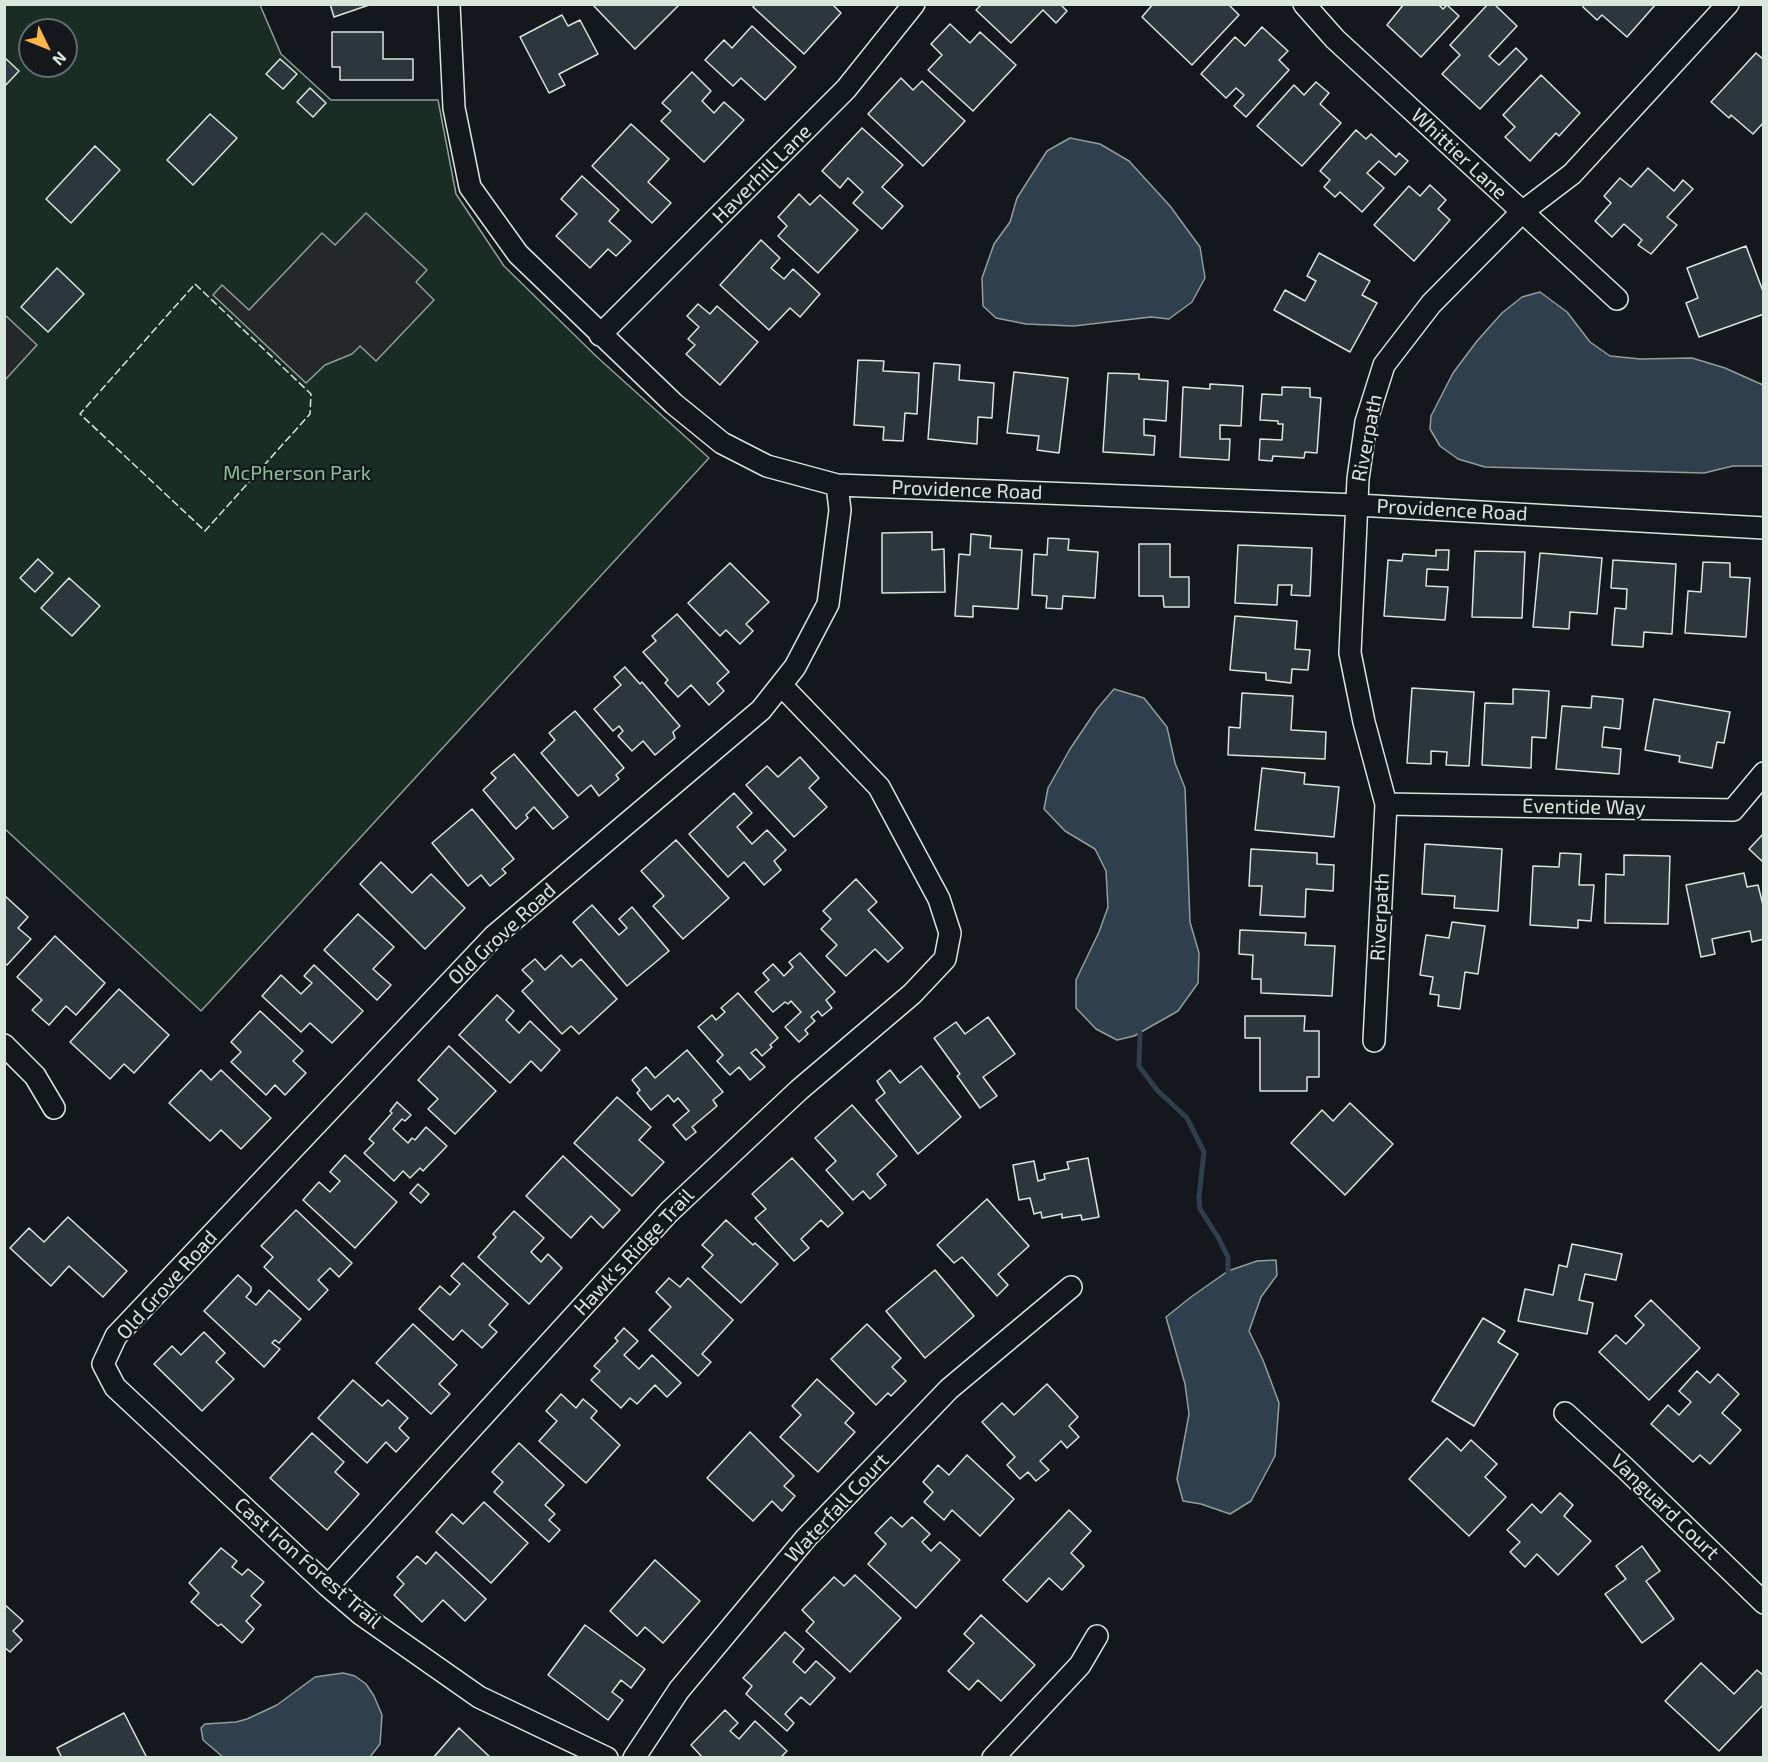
<!DOCTYPE html>
<html>
<head>
<meta charset="utf-8">
<style>
	body { margin:0 }
	#map { position:relative; width:1768px; height:1762px; overflow:hidden; background:#14181c; font-family:"Exo 2",sans-serif }
	canvas { display:block }
	.frame { position:absolute; inset:0; border:6px solid #d8e6dc; pointer-events:none }
	.north { position:absolute; left:18px; top:18px; width:60px; height:60px; box-sizing:border-box; background:#14181c; border:2px solid #626a69; border-radius:50%; rotate:133deg; font-size:16px; font-weight:700; line-height:24px; text-align:center; color:#d8e6dc }
	.north::after { content:''; display:block; margin:auto; width:21px; height:27px; background:#ffb74d; clip-path:polygon(50% 0,100% 100%,50% 72%,0 100%) }
</style>
</head>
<body>
<div id="map">
<canvas width="1768" height="1762"></canvas>
<div class="frame"></div>
<div class="north">N</div>
</div>
<script>
const g = document.querySelector('canvas').getContext('2d');
g.lineJoin = 'round';
function fillPath(path, color) {
  g.fillStyle = color;
  g.fill(path, 'evenodd');
}
function poly(rows) {
  const path = new Path2D();
  for (const r of rows) {
    path.moveTo(r[0], r[1]);
    for (let i = 2; i < r.length; i += 2) path.lineTo(r[i], r[i + 1]);
  }
  return path;
}
function strokePath(path, color, width, dash) {
  g.strokeStyle = color;
  g.lineWidth = width;
  g.lineCap = dash ? 'butt' : 'round';
  g.setLineDash(dash || []);
  g.stroke(path);
}
function write(font, color, halo, rows, align = 'center') {
  g.font = font + ' "Exo 2",sans-serif';
  g.lineWidth = 4.5;
  g.setLineDash([]);
  g.textBaseline = 'middle';
  g.strokeStyle = halo;
  g.fillStyle = color;
  for (const [text, x, y, turn = 0] of rows) {
    g.save();
    g.translate(x, y);
    g.rotate((+turn || 0) * Math.PI / 180);
    g.textAlign = isNaN(turn) ? turn : align;
    if (halo) g.strokeText(text, 0, 0);
    g.fillText(text, 0, 0);
    g.restore();
  }
}
const green = poly([
	[5,5,260,5,281,54,331,100,438,100,456,194,504,266,597,357,709,458,201,1011,5,829,5,5],
	[30,30,66,30,66,66,30,66,30,30]
]);
fillPath(green, '#1a2d24');
strokePath(green, '#939e99', 1.5);
const parking = poly([
	[366,213,427,270,416,282,434,300,376,361,360,346,352,354,325,365,306,383,213,295,222,285,249,310,322,233,335,245,366,213],
	[5,315,37,345,5,380,4,380,5,315]
]);
fillPath(parking, '#24282b');
strokePath(parking, '#939e99', 1.5);
const water = poly([
	[1070,138,1100,144,1129,161,1170,206,1200,247,1205,278,1192,302,1169,319,1151,317,1074,326,1026,324,996,318,983,306,982,278,994,244,1010,222,1017,198,1047,151,1070,138],
	[1540,292,1567,312,1590,342,1610,356,1640,359,1692,358,1725,368,1763,385,1763,466,1733,466,1704,473,1485,467,1458,459,1440,446,1430,429,1431,416,1453,373,1477,341,1502,313,1522,297,1540,292],
	[1114,689,1144,698,1167,727,1175,763,1185,788,1190,922,1199,953,1198,983,1178,1011,1134,1036,1117,1040,1096,1029,1076,1008,1076,980,1099,932,1108,907,1106,871,1095,849,1065,831,1044,809,1048,788,1070,749,1097,709,1114,689],
	[1276,1260,1277,1275,1261,1297,1249,1331,1263,1360,1279,1403,1275,1456,1251,1501,1230,1514,1201,1504,1183,1501,1177,1479,1189,1414,1185,1384,1166,1317,1191,1297,1228,1271,1257,1261,1276,1260],
	[343,1673,355,1676,366,1684,374,1696,382,1715,380,1744,370,1757,223,1757,203,1740,201,1728,205,1724,236,1722,247,1719,277,1705,315,1677,343,1673]
]);
fillPath(water, '#2f3f4d');
strokePath(water, '#939e99', 1.5);
strokePath(poly([
	[1140,1033,1139,1066,1157,1090,1187,1118,1204,1152,1199,1197,1200,1209,1218,1237,1228,1257,1228,1271]
]), '#2f3f4d', 5);
const building = poly([
	[330,4,372,4,334,17,330,4],
	[592,4,680,4,635,49,592,4],
	[755,4,832,4,841,13,804,54,753,7,755,4],
	[982,4,1060,4,1067,11,1056,23,1043,10,1011,43,976,10,982,4],
	[1153,4,1228,4,1239,15,1192,65,1142,17,1153,4],
	[1404,4,1438,4,1443,9,1447,5,1459,16,1421,57,1387,25,1404,4],
	[1488,4,1494,4,1517,26,1489,56,1499,65,1516,48,1527,59,1480,109,1442,74,1460,55,1450,45,1488,4],
	[1584,4,1656,4,1627,37,1602,15,1597,20,1583,7,1584,4],
	[562,15,568,26,580,20,598,54,559,74,565,85,549,93,520,37,562,15],
	[950,24,970,43,980,32,1016,65,973,111,928,70,942,55,931,44,950,24],
	[752,26,796,67,765,100,741,78,733,86,705,60,724,40,732,48,752,26],
	[1262,27,1288,51,1279,60,1289,70,1246,117,1234,106,1244,95,1236,88,1226,98,1201,74,1235,37,1245,46,1262,27],
	[332,32,383,32,383,59,413,59,413,80,340,80,340,67,332,67,332,32],
	[1756,53,1764,60,1764,122,1753,134,1731,115,1729,118,1711,102,1756,53],
	[4,57,19,71,4,87,4,57],
	[280,59,297,74,283,89,266,74,280,59],
	[692,72,711,91,702,101,714,113,724,102,744,120,704,162,661,121,671,111,662,103,692,72],
	[1541,75,1580,113,1559,136,1556,133,1530,161,1505,137,1515,127,1503,115,1541,75],
	[901,78,913,90,922,81,965,121,923,166,868,114,901,78],
	[1316,82,1329,93,1320,104,1341,123,1302,166,1257,126,1294,85,1304,95,1316,82],
	[310,88,326,103,313,117,297,102,310,88],
	[210,114,237,138,193,185,167,160,210,114],
	[631,124,669,159,648,182,671,203,652,223,592,166,631,124],
	[862,128,903,165,882,187,903,206,882,229,853,203,863,192,848,178,840,188,822,171,862,128],
	[1356,130,1366,139,1371,134,1396,157,1399,153,1408,161,1395,175,1379,161,1367,173,1384,188,1362,212,1340,192,1335,197,1324,187,1330,180,1320,171,1356,130],
	[95,146,120,170,71,223,46,199,95,146],
	[1648,168,1674,191,1683,180,1693,189,1667,217,1677,225,1651,254,1638,245,1642,240,1624,224,1612,237,1595,221,1611,203,1604,196,1620,178,1631,187,1648,168],
	[582,176,619,210,609,221,631,241,616,256,608,249,590,268,556,236,577,214,561,199,582,176],
	[1430,185,1446,200,1438,209,1450,220,1414,261,1374,225,1409,186,1420,196,1430,185],
	[799,194,810,205,820,195,858,230,818,273,778,236,787,226,778,217,799,194],
	[761,240,780,258,771,268,784,279,793,269,820,294,800,317,790,308,769,330,720,285,761,240],
	[1746,246,1764,294,1764,314,1699,337,1686,303,1698,298,1687,268,1746,246],
	[1319,253,1370,281,1362,295,1377,303,1350,352,1274,310,1285,290,1305,301,1316,281,1307,276,1319,253],
	[57,268,84,294,48,332,21,307,57,268],
	[698,304,710,314,717,306,758,342,720,385,686,354,695,345,688,339,699,327,687,316,698,304],
	[858,360,884,361,883,371,919,373,917,414,905,413,903,441,883,440,884,427,854,425,858,360],
	[934,363,960,365,959,380,994,383,992,418,978,417,977,444,928,439,934,363],
	[1014,372,1068,378,1059,453,1037,450,1039,436,1007,433,1014,372],
	[1108,373,1139,374,1139,379,1168,381,1166,421,1144,419,1144,435,1155,436,1154,455,1103,452,1108,373],
	[1210,384,1243,386,1241,426,1220,425,1220,439,1230,439,1229,460,1180,457,1183,387,1210,389,1210,384],
	[1282,387,1310,388,1310,397,1321,398,1317,453,1305,452,1304,458,1273,456,1272,461,1259,460,1260,439,1282,440,1283,424,1278,424,1278,421,1260,420,1262,394,1282,395,1282,387],
	[932,532,932,550,944,549,945,592,882,593,882,533,932,532],
	[971,534,991,536,990,548,1022,550,1018,609,973,606,973,617,955,616,959,554,970,555,971,534],
	[1048,538,1069,539,1068,550,1098,552,1095,598,1063,596,1062,609,1046,608,1047,596,1032,595,1034,554,1047,555,1048,538],
	[1139,544,1170,544,1170,577,1189,577,1189,607,1164,607,1163,596,1139,596,1139,544],
	[1238,545,1312,548,1310,596,1291,595,1292,585,1278,585,1277,605,1235,603,1238,545],
	[1436,550,1449,550,1448,570,1427,569,1426,586,1448,587,1445,620,1384,616,1388,560,1402,561,1403,554,1436,556,1436,550],
	[1475,551,1525,552,1522,618,1472,617,1475,551],
	[1540,553,1602,558,1597,614,1570,612,1569,629,1533,627,1540,553],
	[38,559,53,573,35,592,20,578,38,559],
	[1613,560,1676,564,1672,634,1644,632,1643,647,1612,645,1615,608,1626,609,1627,589,1611,588,1613,560],
	[1703,562,1730,563,1730,577,1750,578,1746,637,1685,633,1688,591,1701,592,1703,562],
	[730,563,769,602,746,624,753,631,740,644,726,630,720,636,688,603,730,563],
	[69,578,100,606,72,636,41,608,69,578],
	[677,614,729,672,717,683,724,691,709,705,691,685,678,697,665,683,668,680,643,652,656,641,652,636,677,614],
	[1235,616,1297,621,1295,649,1310,650,1308,670,1292,669,1291,683,1266,680,1266,673,1230,670,1235,616],
	[625,667,640,684,642,682,680,726,673,732,675,738,655,755,643,741,632,751,618,736,623,731,619,726,613,731,594,709,621,685,614,677,625,667],
	[1412,688,1474,692,1469,766,1446,765,1447,752,1431,751,1431,764,1407,763,1412,688],
	[1513,689,1549,691,1546,738,1532,737,1531,768,1482,765,1485,703,1513,704,1513,689],
	[1242,693,1293,696,1291,730,1326,732,1325,759,1228,755,1229,727,1240,728,1242,693],
	[1592,696,1623,699,1620,729,1604,727,1602,747,1621,749,1619,774,1556,769,1562,706,1591,708,1592,696],
	[1654,699,1730,712,1724,743,1717,742,1712,768,1679,762,1680,756,1645,750,1654,699],
	[575,711,624,768,616,775,619,779,599,796,591,785,578,796,541,753,555,740,549,733,575,711],
	[514,754,568,817,553,829,534,807,526,815,528,818,516,829,483,790,496,778,491,773,514,754],
	[800,757,819,778,809,788,827,807,794,837,746,785,767,766,778,777,800,757],
	[1262,768,1305,773,1304,784,1339,787,1334,837,1255,830,1262,768],
	[734,793,752,813,737,827,752,844,767,830,786,850,774,861,781,870,764,885,744,862,728,877,689,834,734,793],
	[472,809,514,859,502,869,506,873,490,886,481,875,468,886,432,843,472,809],
	[1764,833,1764,863,1749,849,1764,833],
	[676,840,729,898,683,939,653,906,664,896,641,871,676,840],
	[1425,844,1502,849,1498,911,1454,908,1455,896,1422,894,1425,844],
	[1251,849,1317,853,1317,864,1334,865,1333,891,1306,889,1305,917,1260,915,1262,886,1249,886,1251,849],
	[1560,853,1581,854,1579,885,1594,885,1591,921,1578,920,1578,928,1530,925,1533,866,1559,867,1560,853],
	[1624,855,1670,856,1668,924,1605,923,1606,874,1624,875,1624,855],
	[381,862,412,893,431,874,465,908,425,949,360,884,381,862],
	[1744,873,1747,887,1758,885,1764,909,1764,939,1752,942,1750,931,1712,939,1715,954,1701,957,1686,885,1744,873],
	[856,879,877,902,868,910,903,948,888,962,875,949,846,976,826,956,837,945,821,929,831,919,823,911,856,879],
	[4,895,28,917,18,928,31,939,7,965,4,963,4,895],
	[592,905,619,935,627,928,619,919,632,907,669,951,627,986,573,922,592,905],
	[358,914,394,947,373,969,391,985,377,1000,324,950,358,914],
	[1452,922,1485,926,1478,974,1465,972,1460,1009,1438,1006,1439,995,1430,994,1433,977,1420,975,1426,935,1449,938,1452,922],
	[1240,930,1306,933,1305,945,1335,946,1332,996,1261,993,1261,979,1252,979,1253,955,1239,954,1240,930],
	[55,936,105,983,76,1015,66,1006,49,1025,32,1010,42,1000,17,977,55,936],
	[800,953,835,992,826,1000,832,1008,822,1016,818,1011,811,1017,815,1021,805,1030,808,1034,799,1042,785,1027,801,1012,791,1001,788,1004,785,1002,773,1012,755,992,769,980,763,973,773,964,784,976,793,967,789,962,800,953],
	[561,955,572,967,581,959,617,999,579,1034,571,1026,562,1034,522,991,533,981,522,970,535,959,545,970,561,955],
	[314,965,363,1011,332,1043,310,1023,301,1032,262,996,281,975,301,994,312,983,304,976,314,965],
	[119,989,169,1035,134,1073,124,1064,110,1079,70,1042,119,989],
	[738,993,778,1038,770,1045,772,1047,762,1056,756,1049,751,1053,765,1067,750,1080,739,1067,730,1075,717,1061,723,1055,698,1027,712,1015,716,1020,725,1012,721,1008,738,993],
	[497,995,514,1011,506,1020,519,1033,530,1021,560,1050,541,1071,531,1061,510,1083,459,1035,497,995],
	[260,1011,303,1051,293,1061,306,1073,285,1095,275,1085,266,1095,231,1062,241,1052,231,1042,260,1011],
	[1245,1016,1305,1016,1304,1031,1319,1031,1319,1077,1307,1077,1307,1091,1260,1091,1260,1038,1245,1038,1245,1016],
	[988,1017,1015,1054,983,1077,997,1096,980,1108,957,1076,960,1074,934,1038,956,1022,965,1034,988,1017],
	[449,1046,496,1091,455,1134,428,1109,438,1099,418,1080,449,1046],
	[687,1050,723,1092,713,1100,717,1106,692,1127,696,1132,686,1140,673,1125,689,1111,678,1098,674,1102,668,1095,651,1110,637,1093,640,1090,632,1080,646,1067,655,1078,687,1050],
	[921,1066,961,1117,918,1154,876,1100,885,1093,877,1081,890,1070,900,1083,921,1066],
	[201,1070,211,1080,221,1070,271,1118,241,1149,221,1130,210,1141,169,1103,201,1070],
	[617,1097,651,1127,639,1140,664,1162,632,1196,574,1143,617,1097],
	[397,1102,411,1115,405,1121,402,1119,393,1129,408,1143,412,1138,415,1140,426,1127,447,1146,423,1171,420,1168,410,1178,403,1171,394,1181,364,1153,374,1143,369,1139,392,1113,390,1111,397,1102],
	[1350,1103,1393,1144,1345,1195,1291,1143,1322,1110,1333,1121,1350,1103],
	[852,1105,897,1156,877,1174,886,1185,870,1199,863,1191,853,1200,826,1170,836,1161,815,1138,852,1105],
	[345,1155,397,1202,355,1248,303,1200,319,1182,330,1192,340,1181,330,1172,345,1155],
	[563,1156,620,1210,603,1228,591,1216,571,1238,526,1196,563,1156],
	[792,1158,843,1213,828,1227,821,1220,801,1239,809,1248,794,1261,755,1218,766,1209,752,1194,792,1158],
	[1088,1158,1099,1217,1082,1220,1081,1215,1062,1218,1062,1214,1042,1218,1041,1212,1034,1214,1030,1198,1019,1200,1013,1165,1034,1161,1038,1181,1045,1179,1044,1174,1069,1169,1067,1162,1088,1158],
	[418,1184,429,1194,421,1203,410,1193,418,1184],
	[987,1199,1029,1246,998,1274,1008,1285,997,1296,962,1257,954,1263,937,1245,987,1199],
	[296,1210,352,1263,339,1277,330,1268,318,1280,328,1290,309,1310,264,1267,273,1257,261,1246,296,1210],
	[514,1211,544,1238,531,1252,541,1262,548,1254,562,1268,529,1304,478,1257,496,1237,493,1234,514,1211],
	[68,1217,127,1271,103,1297,69,1266,51,1286,10,1248,29,1228,44,1242,68,1217],
	[726,1220,753,1245,755,1243,778,1264,741,1303,702,1267,713,1255,702,1245,726,1220],
	[1572,1244,1622,1254,1616,1280,1585,1274,1579,1300,1593,1303,1587,1334,1518,1321,1525,1289,1553,1295,1559,1265,1567,1267,1572,1244],
	[463,1263,508,1304,489,1325,497,1332,482,1348,462,1330,453,1340,419,1309,440,1286,450,1295,460,1284,451,1276,463,1263],
	[935,1270,974,1316,925,1358,886,1311,935,1270],
	[238,1275,251,1287,251,1291,246,1297,256,1305,269,1290,301,1319,279,1343,275,1340,272,1343,280,1349,264,1367,204,1311,238,1275],
	[669,1278,680,1287,688,1278,733,1320,702,1354,711,1362,698,1376,649,1330,671,1307,656,1292,669,1278],
	[1651,1300,1700,1348,1649,1400,1599,1352,1616,1335,1626,1344,1644,1325,1635,1316,1651,1300],
	[1483,1318,1505,1331,1498,1342,1518,1354,1474,1426,1432,1401,1483,1318],
	[413,1324,457,1365,439,1384,450,1394,431,1414,376,1363,413,1324],
	[867,1324,901,1358,892,1367,906,1381,891,1396,888,1393,876,1405,831,1359,867,1324],
	[624,1328,638,1341,624,1355,639,1369,652,1355,681,1383,667,1397,655,1385,637,1404,630,1398,621,1408,591,1380,600,1371,594,1366,618,1341,615,1338,624,1328],
	[204,1332,225,1353,216,1362,234,1379,202,1411,154,1364,172,1346,181,1355,204,1332],
	[1697,1371,1710,1383,1718,1374,1739,1394,1722,1413,1741,1430,1710,1464,1700,1455,1693,1462,1651,1424,1668,1405,1679,1415,1691,1402,1679,1391,1697,1371],
	[817,1379,854,1413,845,1423,855,1432,818,1472,780,1437,801,1415,792,1406,817,1379],
	[353,1380,382,1406,388,1400,408,1418,399,1428,409,1438,396,1452,386,1442,367,1463,318,1418,353,1380],
	[1047,1384,1078,1417,1069,1426,1079,1437,1067,1448,1061,1441,1040,1461,1049,1470,1036,1481,1028,1472,1020,1479,1007,1465,1015,1457,982,1422,1002,1403,1014,1415,1047,1384],
	[561,1394,576,1408,583,1399,597,1411,591,1418,620,1445,586,1483,539,1441,557,1421,546,1411,561,1394],
	[750,1432,794,1476,784,1486,795,1496,782,1511,772,1501,753,1521,707,1478,750,1432],
	[312,1433,344,1462,335,1472,359,1494,327,1530,270,1478,312,1433],
	[1447,1438,1461,1451,1471,1440,1497,1464,1485,1477,1506,1497,1469,1536,1409,1479,1447,1438],
	[519,1443,564,1485,545,1505,555,1514,549,1520,560,1530,549,1542,494,1492,503,1482,492,1472,519,1443],
	[967,1455,1014,1499,980,1536,952,1510,944,1520,924,1502,933,1492,923,1482,938,1465,949,1475,967,1455],
	[1560,1493,1573,1505,1564,1516,1591,1541,1558,1575,1537,1554,1525,1567,1510,1552,1520,1542,1507,1530,1532,1504,1541,1513,1560,1493],
	[484,1502,528,1543,491,1583,436,1532,452,1514,463,1524,484,1502],
	[1069,1510,1091,1531,1071,1553,1084,1566,1062,1590,1049,1578,1027,1602,1003,1580,1069,1510],
	[891,1517,902,1527,912,1517,930,1534,922,1542,931,1551,940,1542,960,1560,916,1608,868,1564,886,1544,875,1533,891,1517],
	[1642,1546,1660,1571,1646,1581,1674,1619,1642,1643,1605,1594,1626,1579,1616,1566,1642,1546],
	[221,1548,237,1561,232,1567,242,1575,248,1569,264,1582,251,1596,261,1605,246,1621,254,1629,242,1643,221,1624,218,1626,191,1602,199,1593,189,1583,221,1548],
	[436,1552,486,1599,465,1621,443,1600,422,1622,394,1595,404,1584,397,1577,417,1556,426,1564,436,1552],
	[655,1560,700,1601,663,1643,645,1627,637,1636,610,1611,655,1560],
	[855,1575,901,1618,850,1672,806,1631,814,1622,802,1610,834,1577,844,1586,855,1575],
	[4,1604,23,1621,13,1631,22,1640,10,1652,4,1647,4,1604],
	[981,1615,1035,1665,1001,1701,978,1680,969,1690,948,1671,974,1643,964,1634,981,1615],
	[585,1625,645,1669,631,1688,621,1680,612,1692,623,1700,608,1720,548,1675,585,1625],
	[785,1632,804,1649,793,1662,805,1673,816,1661,835,1678,810,1705,801,1697,785,1714,794,1723,787,1731,746,1694,752,1686,743,1678,785,1632],
	[1701,1663,1734,1694,1757,1670,1764,1676,1764,1704,1719,1751,1665,1701,1701,1663],
	[725,1710,738,1723,730,1731,739,1739,755,1721,787,1751,780,1758,703,1758,691,1745,725,1710],
	[124,1713,147,1758,62,1758,57,1748,124,1713],
	[459,1728,491,1758,433,1758,459,1728]
]);
fillPath(building, '#2c363c');
strokePath(building, '#d8e6dc', 1.5);
const minor = poly([
	[449,4,454,108,470,187,518,254,674,404,722,443,767,466,837,485,1357,505,1764,528],
	[1304,4,1335,39,1617,299],
	[600,335,846,89,914,4],
	[1386,804,1733,810,1764,773],
	[1374,1041,1386,804,1364,722,1350,653,1358,479,1366,422,1384,365,1431,304,1522,212,1572,174,1728,4],
	[4,1045,35,1076,54,1108],
	[1565,1413,1625,1468,1764,1603],
	[328,1586,669,1212,799,1090,912,994,945,959,950,933,939,899,879,787,781,685],
	[607,1758,479,1697,362,1615,328,1586,115,1387,103,1364,116,1336,494,936,761,710,795,667,828,604,840,510,837,485],
	[634,1758,679,1690,806,1538,949,1389,1071,1287],
	[993,1758,1080,1665,1097,1636]
]);
strokePath(minor, '#d8e6dc', 24);
strokePath(minor, '#14181c', 21);
strokePath(poly([
	[195,284,311,394,310,414,205,531,80,414,195,284]
]), '#d8e6dc', 1.5, [8, 3]);
write('20px', '#d8e6dc', '#14181c', [
	["Whittier Lane",1459,154,43],
	["Haverhill Lane",762,174,-45],
	["Riverpath",1367,438,-79],
	["Providence Road",967,490,2],
	["Providence Road",1452,510,3],
	["Eventide Way",1584,807,1],
	["Riverpath",1380,917,-87],
	["Old Grove Road",502,934,-43],
	["Hawk's Ridge Trail",634,1252,-47],
	["Old Grove Road",167,1285,-48],
	["Vanguard Court",1665,1507,44],
	["Waterfall Court",837,1508,-47],
	["Cast Iron Forest Trail",308,1563,41]
]);
write('20px', '#8ac095', '#14181c', [
	["McPherson Park",297,473]
]);
</script>
</body>
</html>
